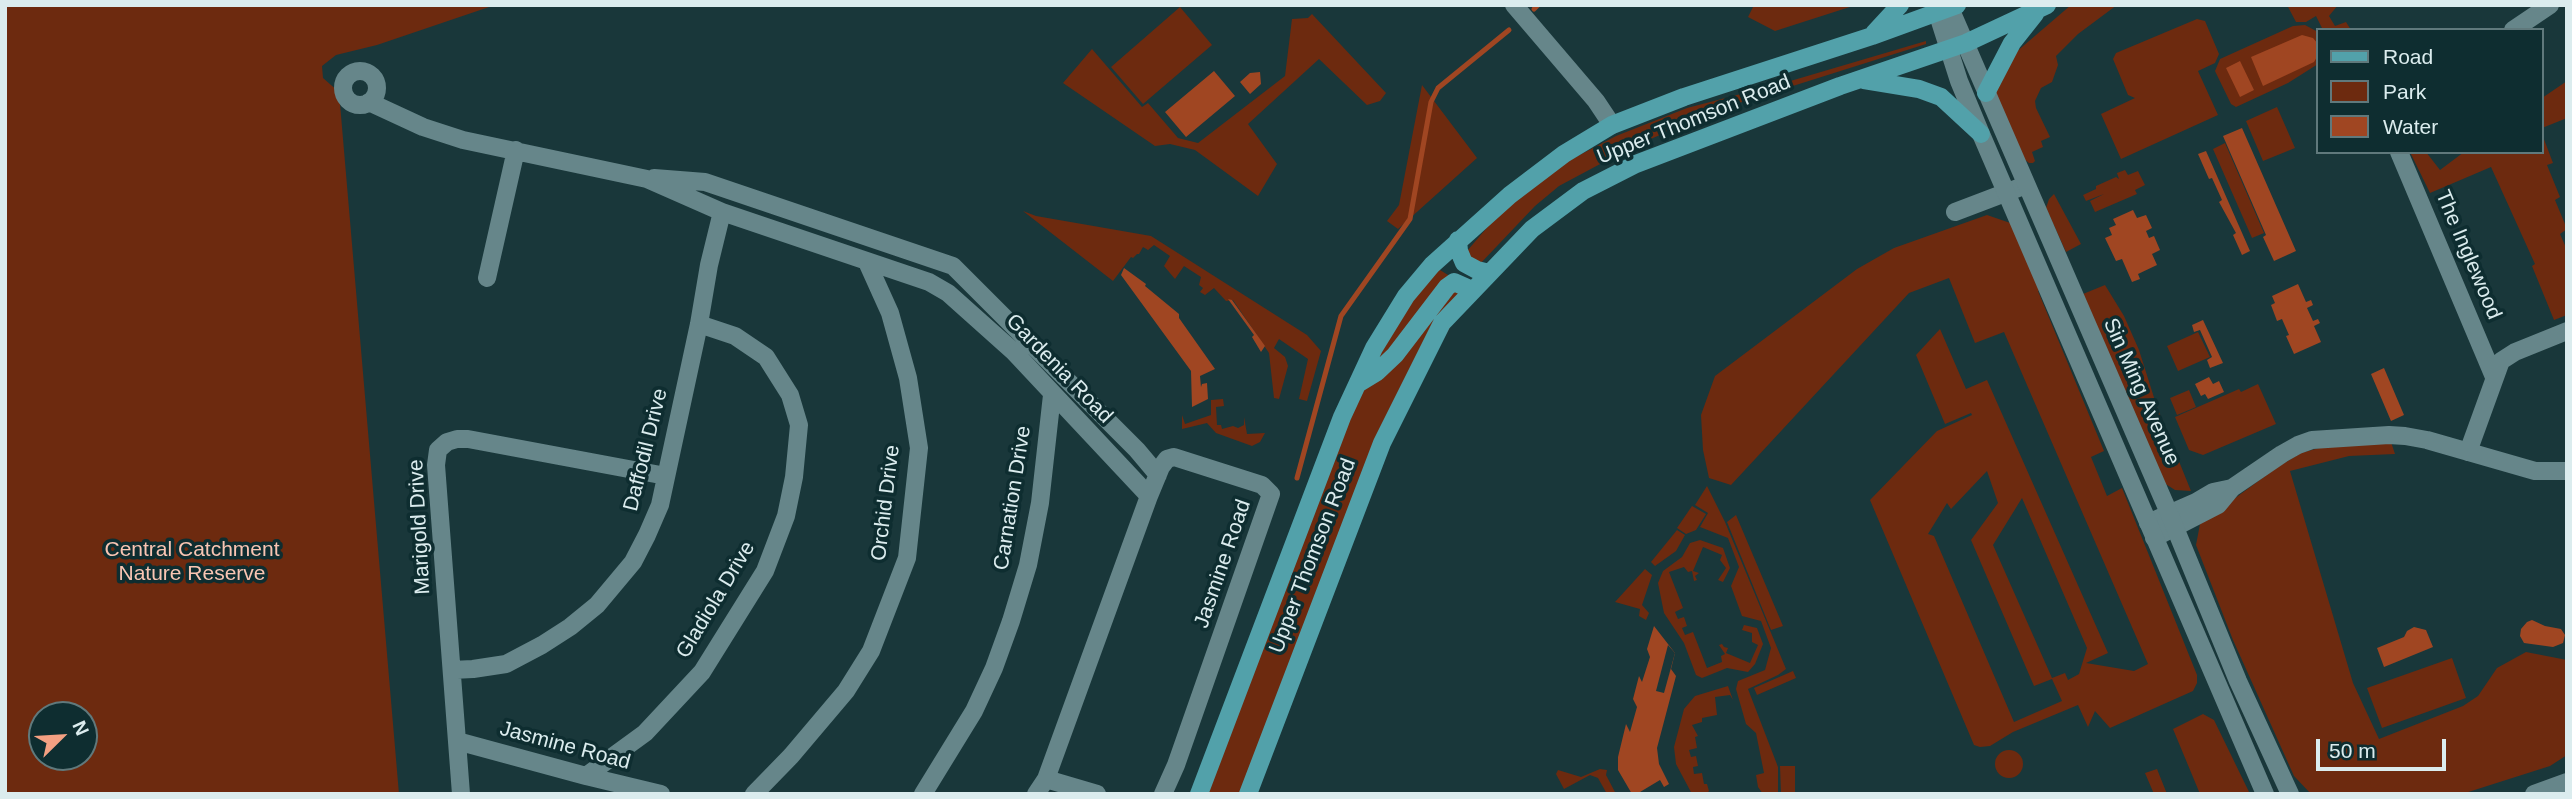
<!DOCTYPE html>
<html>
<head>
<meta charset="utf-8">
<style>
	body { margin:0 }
	#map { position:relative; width:2572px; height:799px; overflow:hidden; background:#19373a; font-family:Arial,sans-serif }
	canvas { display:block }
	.frame { position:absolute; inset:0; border:7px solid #dbecee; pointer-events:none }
	.legend { position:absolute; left:2316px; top:28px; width:228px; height:126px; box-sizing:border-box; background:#0e2d30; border:2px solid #60797c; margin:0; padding:9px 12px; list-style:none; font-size:21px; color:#dbecee }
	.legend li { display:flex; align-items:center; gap:14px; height:35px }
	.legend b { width:35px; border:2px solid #60797c }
	.north { position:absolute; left:28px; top:701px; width:70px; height:70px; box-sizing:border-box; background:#0e2d30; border:2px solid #60797c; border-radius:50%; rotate:66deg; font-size:19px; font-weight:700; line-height:28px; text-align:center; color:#dbecee }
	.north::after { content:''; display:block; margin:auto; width:24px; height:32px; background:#f3a082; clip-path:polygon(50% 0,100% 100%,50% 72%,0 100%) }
	.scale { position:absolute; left:2316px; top:739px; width:130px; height:32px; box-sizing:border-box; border:4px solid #dbecee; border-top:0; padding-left:9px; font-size:21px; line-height:24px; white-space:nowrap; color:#dbecee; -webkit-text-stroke:5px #0e2d30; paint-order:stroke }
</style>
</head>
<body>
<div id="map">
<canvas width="2572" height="799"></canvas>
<div class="frame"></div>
<ul class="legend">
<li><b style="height:9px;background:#52a1aa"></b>Road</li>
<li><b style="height:19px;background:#6d2a0f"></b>Park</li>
<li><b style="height:19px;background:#a04622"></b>Water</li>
</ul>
<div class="north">N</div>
<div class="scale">50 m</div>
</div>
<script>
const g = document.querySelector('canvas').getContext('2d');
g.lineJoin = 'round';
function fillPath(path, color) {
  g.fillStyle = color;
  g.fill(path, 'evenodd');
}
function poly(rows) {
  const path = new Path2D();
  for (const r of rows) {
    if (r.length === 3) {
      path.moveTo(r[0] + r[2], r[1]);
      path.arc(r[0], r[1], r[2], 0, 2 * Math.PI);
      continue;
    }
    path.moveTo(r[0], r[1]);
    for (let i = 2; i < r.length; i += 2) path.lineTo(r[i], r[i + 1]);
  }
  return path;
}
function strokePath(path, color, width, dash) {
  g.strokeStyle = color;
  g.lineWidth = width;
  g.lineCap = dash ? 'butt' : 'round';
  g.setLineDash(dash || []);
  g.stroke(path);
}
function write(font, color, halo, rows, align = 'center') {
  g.font = font + ' Arial,sans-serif';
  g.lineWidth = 7;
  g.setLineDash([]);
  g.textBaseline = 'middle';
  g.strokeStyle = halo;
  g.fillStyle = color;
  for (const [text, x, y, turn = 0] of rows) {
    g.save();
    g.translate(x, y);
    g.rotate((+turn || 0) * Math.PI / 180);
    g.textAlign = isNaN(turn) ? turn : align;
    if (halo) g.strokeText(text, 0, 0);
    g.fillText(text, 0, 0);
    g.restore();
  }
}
fillPath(poly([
	[5,5,495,5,377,45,336,55,322,66,323,78,339,92,399,794,5,794],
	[42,715,84,715,84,757,42,757],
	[1754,5,1856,5,1775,31,1748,17],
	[2071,5,2117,5,2078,34,2056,56,2058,65,2052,82,2041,88,2035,101,2036,108,2050,137,2041,141,2043,147,2032,152,2035,161,2033,163,2029,163,2024,159,1995,94,2008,59],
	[2287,5,2338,5,2329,16,2335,26,2346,22,2351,30,2323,30,2316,16,2306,22,2296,22],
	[1180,7,1212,45,1143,104,1111,67],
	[1312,14,1386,93,1380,101,1367,105,1319,59,1248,124,1277,164,1258,196,1195,150,1170,144,1155,146,1063,83,1092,49,1142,107,1148,103,1178,138,1198,143,1285,76,1292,19,1308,18],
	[2197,19,2205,21,2219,54,2215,63,2198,71,2218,115,2121,159,2101,114,2135,98,2128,95,2113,59,2116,53],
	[2305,25,2318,32,2318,64,2288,83,2236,107,2231,104,2215,71,2220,59,2293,26],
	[1926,41,1926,44,1723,108,1632,147,1559,186,1535,206,1479,265,1474,264,1467,251,1491,223,1528,189,1570,160,1616,136,1687,108,1787,82],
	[2567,81,2567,118,2542,128,2542,98],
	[1422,85,1477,158,1398,229,1387,221,1399,205],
	[2277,107,2295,148,2263,161,2246,121],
	[2542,134,2553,163,2547,165,2560,197,2555,200,2567,229,2560,234,2567,250,2567,315,2554,320,2532,266,2535,264,2491,167,2430,193,2410,152,2426,152,2440,170,2464,152,2542,152],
	[2225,143,2264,233,2252,238,2213,149],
	[2125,170,2128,175,2138,171,2145,185,2135,190,2137,194,2095,212,2090,201,2104,194,2086,201,2083,195,2096,189,2096,186,2116,177,2119,179,2117,173],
	[2054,194,2081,244,2066,252,2046,208,2049,199],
	[1023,211,1036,216,1151,236,1307,335,1321,351,1307,401,1299,399,1308,359,1279,339,1274,348,1285,357,1288,366,1279,399,1274,398,1269,353,1233,300,1226,301,1214,288,1205,295,1200,292,1203,288,1199,285,1201,277,1184,266,1175,279,1164,266,1170,256,1154,245,1148,250,1143,247,1139,254,1137,254,1133,258,1131,257,1113,281],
	[1987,215,2022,227,2047,286,2038,291,2104,451,2091,457,2107,496,2122,488,2197,675,2197,683,2193,691,2110,728,2095,711,2088,727,2078,705,2013,732,1990,746,1980,747,1974,745,1870,500,1937,431,1972,415,1971,413,1945,424,1916,355,1940,329,1966,389,1987,380,2108,653,2086,663,2134,671,2148,664,2004,332,1975,343,1949,278,1909,293,1731,485,1709,478,1703,450,1701,415,1715,376,1857,269,1894,248],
	[1987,471,1998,503,1971,540,2034,686,2052,679,2062,701,2014,722,1934,536,1928,534,1947,503,1951,509],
	[2022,498,2087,648,2079,674,2068,680,2065,673,2052,678,1993,545],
	[1432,265,1472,290,1382,443,1248,794,1198,794,1342,417],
	[2105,285,2124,316,2139,350,2157,407,2191,491,2175,490,2164,483,2083,294],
	[2198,332,2210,357,2178,371,2167,346],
	[2258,384,2276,424,2203,455,2189,450,2175,417,2239,389,2241,392],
	[2189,390,2196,407,2177,415,2170,398],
	[1223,399,1224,406,1216,407,1217,425,1221,425,1222,429,1233,426,1238,428,1244,425,1244,417,1247,434,1265,433,1260,442,1252,446,1216,433,1207,423,1182,429,1182,415,1185,424,1211,415,1211,400],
	[2391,442,2395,454,2349,456,2290,471,2353,683,2379,739,2463,706,2478,696,2497,668,2526,652,2567,660,2567,755,2550,766,2462,794,2311,794,2294,776,2233,640,2196,545,2200,524,2276,468,2301,453,2319,448],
	[1707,486,1725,522,1786,669,1778,675,1748,689,1778,767,1778,794,1763,794,1758,787,1756,775,1764,773,1756,733,1746,724,1736,689,1738,681,1765,670,1771,648,1761,621,1742,616,1731,586,1739,567,1728,538,1700,527,1708,513,1695,505],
	[1692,506,1706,514,1696,530,1686,534,1677,528],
	[1736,515,1783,626,1771,630,1727,522],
	[1677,530,1685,535,1676,551,1655,566,1651,562],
	[1700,540,1723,548,1730,568,1723,582,1718,580,1726,568,1720,560,1722,555,1703,547,1693,571,1699,573,1695,576,1697,580,1694,581,1692,571,1688,572,1684,567,1669,572,1683,608,1675,612,1678,619,1684,617,1687,626,1682,628,1685,635,1693,632,1707,668,1722,662,1721,656,1725,654,1719,645,1722,644,1724,647,1728,648,1726,653,1750,663,1758,645,1752,642,1752,633,1742,630,1744,625,1757,628,1763,644,1755,664,1748,672,1727,668,1702,678,1696,675,1684,643,1664,613,1658,583,1663,571,1682,557,1690,543],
	[1645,569,1652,575,1642,605,1649,613,1646,620,1639,616,1640,609,1615,602],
	[2452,658,2466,698,2382,728,2367,688],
	[1793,671,1796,678,1757,695,1754,688],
	[1728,686,1733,700,1730,695,1715,697,1717,715,1702,718,1702,722,1692,725,1698,736,1695,737,1697,748,1689,750,1691,757,1696,756,1698,766,1693,767,1694,774,1702,773,1704,784,1707,784,1709,791,1706,794,1692,794,1676,764,1674,747,1684,709,1695,696],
	[2203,714,2214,720,2250,794,2200,794,2173,729],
	[2009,764,14],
	[1780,766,1795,766,1795,794,1781,794],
	[1600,769,1607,770,1606,775,1616,794,1607,794,1598,778,1590,775,1564,789,1556,774,1558,770,1581,777],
	[2157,769,2167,794,2154,794,2145,773]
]), '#6d2a0f');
fillPath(poly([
	[2302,35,2313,38,2318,44,2318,55,2314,62,2263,86,2251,57],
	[2240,61,2254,90,2240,97,2226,68],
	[1214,71,1235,96,1186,137,1165,112],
	[1260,72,1261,84,1250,94,1240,82,1250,73],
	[2242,128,2296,251,2274,261,2263,237,2266,235,2223,136],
	[2206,151,2250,251,2242,255,2233,235,2236,233,2219,202,2222,200,2212,178,2209,179,2198,154],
	[2133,210,2137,218,2146,215,2152,228,2146,231,2149,238,2154,236,2160,250,2152,254,2157,265,2138,274,2140,279,2132,282,2122,259,2116,261,2105,238,2112,235,2109,228,2116,225,2113,219],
	[1124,268,1146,284,1145,286,1179,314,1179,318,1215,369,1200,376,1201,387,1202,384,1207,383,1208,399,1192,407,1191,371,1121,275],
	[2298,284,2306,302,2311,300,2313,305,2307,308,2313,321,2318,319,2320,323,2314,326,2321,342,2294,354,2286,336,2289,335,2282,319,2277,321,2271,305,2275,303,2272,296],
	[1228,299,1232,300,1265,346,1261,352,1252,337,1254,335],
	[2203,320,2223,363,2210,368,2207,360,2212,357,2200,330,2194,332,2192,325],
	[2384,368,2404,415,2391,421,2371,374],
	[2209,377,2213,384,2219,381,2224,392,2208,399,2205,394,2201,396,2195,384],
	[2532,620,2545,626,2561,629,2565,635,2563,643,2553,647,2524,643,2520,636,2521,629,2527,622],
	[1654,626,1675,653,1671,669,1676,676,1657,748,1659,764,1669,784,1664,787,1660,780,1640,792,1640,794,1632,794,1618,770,1618,757,1626,724,1630,732,1637,707,1633,699,1639,676,1642,682,1650,657,1647,649],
	[2414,627,2426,630,2433,647,2384,667,2377,648,2404,637,2407,631]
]), '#a04622');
fillPath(poly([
	[1668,645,1675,653,1664,693,1656,691]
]), '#19373a');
strokePath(poly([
	[1534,9,1538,5],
	[1297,478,1341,316,1410,219,1431,102,1438,88,1509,30]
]), '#a04622', 5);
strokePath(poly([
	[1514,5,1596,101,1612,125],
	[2513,30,2550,5],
	[360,88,17],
	[369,102,423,127,463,140,647,179,722,212,929,282,948,293,1014,352,1149,496],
	[2399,152,2494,377],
	[654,178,705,182,953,266,1137,450,1158,475],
	[1955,212,2026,185],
	[487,278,516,150],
	[2468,452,2501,361,2515,352,2567,331],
	[2148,523,2196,502,2213,492,2232,488],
	[2154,538,2218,505,2232,488,2282,454,2298,445,2312,440,2389,435,2405,436,2427,440,2535,471,2567,471],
	[452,670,473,669,506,664,542,645,570,627,597,605,633,562,647,535,660,505,699,324,709,265,722,212],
	[457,741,586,776,661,794],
	[586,776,645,733,702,672,765,571,786,516,794,477,799,425,790,395,766,357,735,336,699,324],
	[1046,779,1097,794],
	[461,794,436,465,438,450,447,442,457,439,468,439,666,476],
	[754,794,791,756,846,691,871,651,907,558,919,448,908,378,890,313,867,262],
	[923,794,974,711,994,668,1011,621,1028,565,1040,503,1052,395],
	[1036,794,1046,779,1149,496,1161,467,1167,459,1174,457,1262,485,1271,494,1176,765,1163,794]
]), '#66868a', 18);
strokePath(poly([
	[1950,8,2169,513,2238,681,2290,794],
	[1937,12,1959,81,1981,134,2265,794],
	[2534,794,2567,782]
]), '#66868a', 18);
strokePath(poly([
	[1874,33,1900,5],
	[1864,80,1919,89,1941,97,1981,134],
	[1986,93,2012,43,2035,14],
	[1458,240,1459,251,1464,263,1477,270,1489,273],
	[1359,383,1377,372,1395,355,1447,287,1454,282,1472,290],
	[1199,794,1342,417,1374,348,1406,296,1432,265,1510,195,1564,154,1612,125,1684,97,1872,36,1957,5],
	[1248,794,1382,443,1442,323,1532,229,1583,191,1636,164,1840,86,1966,43,2047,5]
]), '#52a1aa', 18);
write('21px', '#dbecee', '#0e2d30', [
	["Upper Thomson Road",1694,120,-22],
	["The Inglewood",2468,255,67],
	["Gardenia Road",1059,369,46],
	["Sin Ming Avenue",2141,392,66],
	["Daffodil Drive",646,450,-76],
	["Carnation Drive",1013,498,-81],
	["Orchid Drive",886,503,-83],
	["Marigold Drive",420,527,-93],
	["Upper Thomson Road",1313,556,-69],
	["Jasmine Road",1223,564,-71],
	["Gladiola Drive",716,600,-59],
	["Jasmine Road",565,746,15]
]);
write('21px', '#f9c5b3', '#0e2d30', [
	["Central Catchment",192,550],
	["Nature Reserve",192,574]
]);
</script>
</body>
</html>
